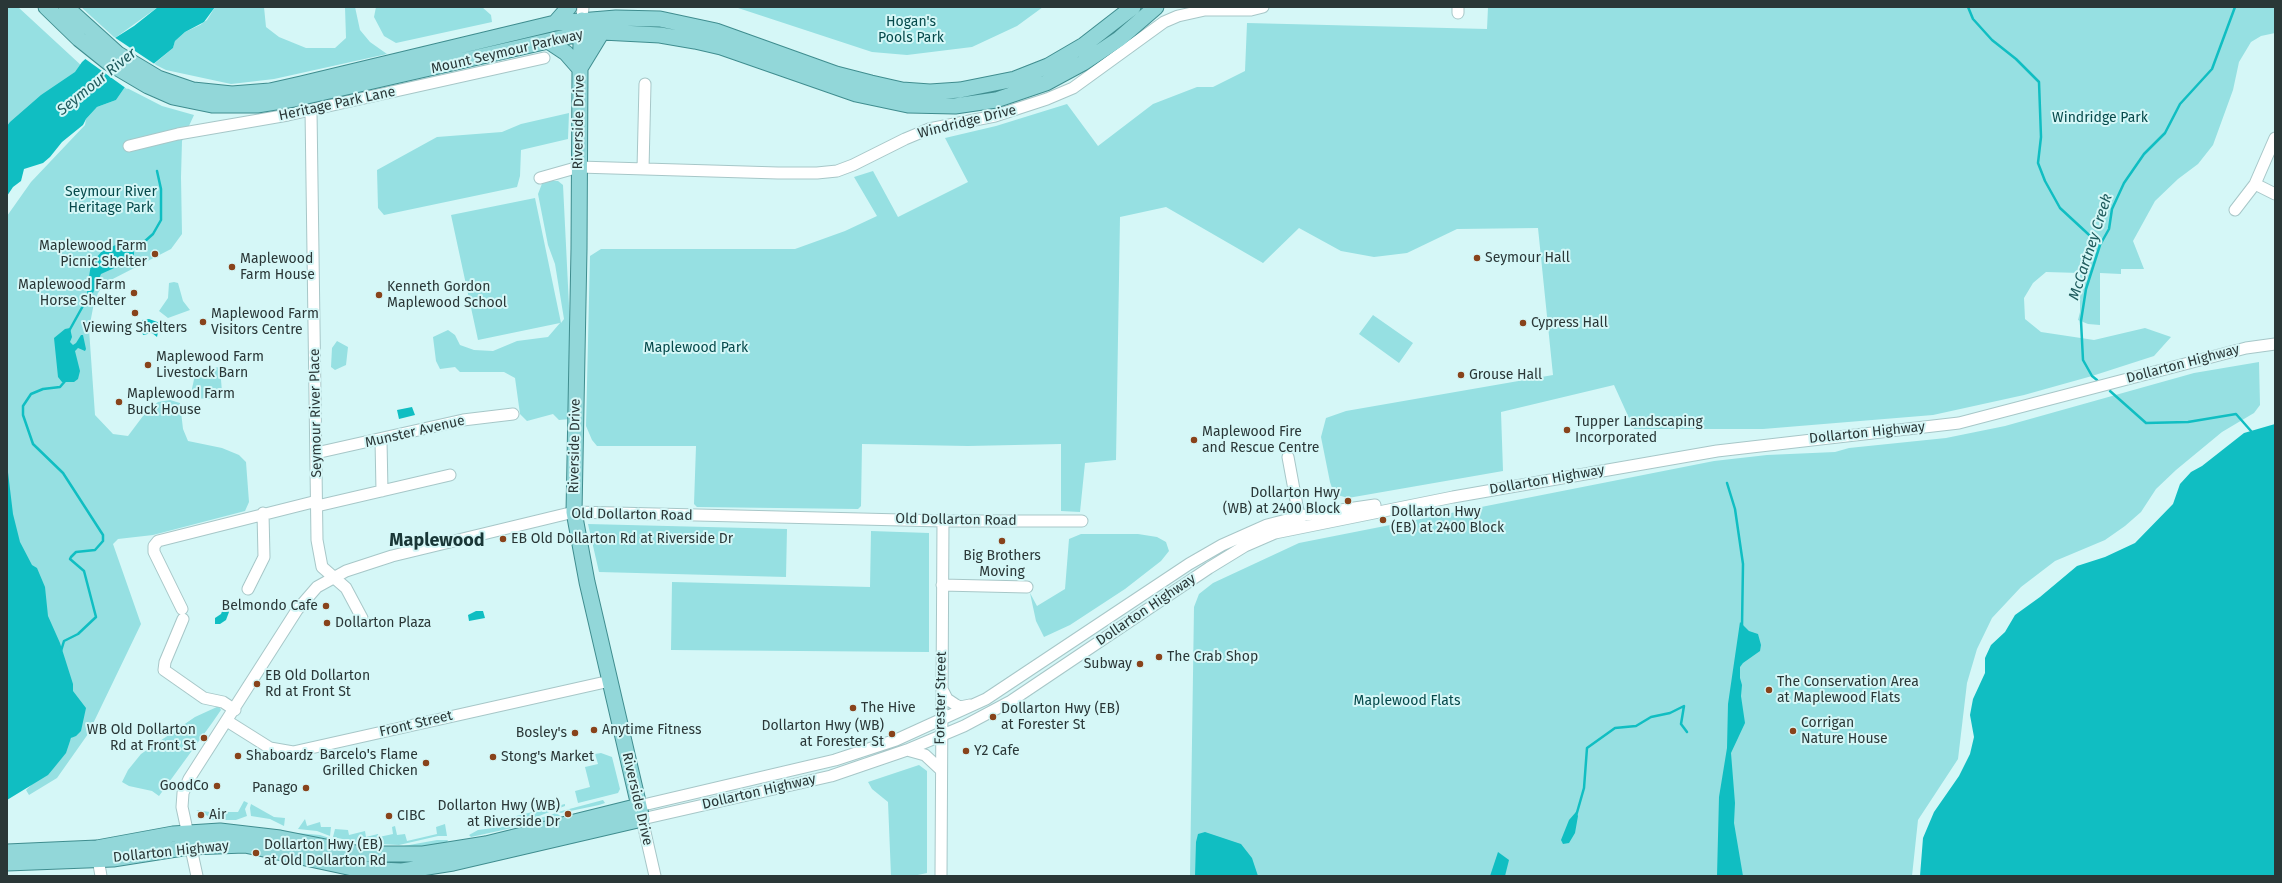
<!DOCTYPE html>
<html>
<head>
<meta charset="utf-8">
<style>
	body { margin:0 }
	#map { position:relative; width:2282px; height:883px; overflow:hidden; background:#d5f7f7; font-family:"Fira Sans",sans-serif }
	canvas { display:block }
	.frame { position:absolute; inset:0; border:8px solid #2a3737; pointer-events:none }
</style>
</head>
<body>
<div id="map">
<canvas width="2282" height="883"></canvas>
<div class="frame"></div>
</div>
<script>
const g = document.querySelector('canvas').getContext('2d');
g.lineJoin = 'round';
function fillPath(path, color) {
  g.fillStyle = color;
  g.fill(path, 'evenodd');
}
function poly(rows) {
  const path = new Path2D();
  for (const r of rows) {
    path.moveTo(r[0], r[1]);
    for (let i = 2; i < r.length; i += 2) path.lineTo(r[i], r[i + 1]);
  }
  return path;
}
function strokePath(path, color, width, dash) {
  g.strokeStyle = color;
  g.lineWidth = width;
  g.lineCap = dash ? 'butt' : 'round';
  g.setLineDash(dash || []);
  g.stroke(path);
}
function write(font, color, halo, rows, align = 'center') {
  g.font = font + ' "Fira Sans",sans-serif';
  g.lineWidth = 4;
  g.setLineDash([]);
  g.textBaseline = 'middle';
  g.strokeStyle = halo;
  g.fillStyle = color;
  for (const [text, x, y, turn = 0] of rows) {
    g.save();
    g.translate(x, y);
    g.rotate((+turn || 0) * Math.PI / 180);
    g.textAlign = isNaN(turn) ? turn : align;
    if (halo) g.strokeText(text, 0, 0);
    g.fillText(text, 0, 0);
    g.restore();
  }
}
fillPath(poly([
	[7,7,18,7,83,67,7,132],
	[81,7,158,7,115,38],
	[215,7,264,7,266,27,279,37,306,48,335,48,346,38,345,7,355,7,360,30,370,42,387,54,274,79,240,83,231,84,166,70,154,64,173,48,175,41,185,32,200,25,207,20],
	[376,7,482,7,491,15,492,22,396,43,384,36,374,17],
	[735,7,1043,7,1017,26,972,47,907,55,872,52],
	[1488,7,2275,7,2275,33,2261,36,2251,42,2239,62,2233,90,2213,145,2198,164,2178,179,2155,201,2133,241,2144,269,2121,269,2121,274,2100,273,2100,325,2088,324,2078,320,2080,312,2080,273,2046,272,2033,283,2024,298,2025,319,2041,332,2094,340,2145,328,2171,337,2154,356,2092,376,2024,395,1933,415,1763,429,1634,429,1614,385,1501,412,1503,471,1348,498,1334,494,1330,482,1321,437,1326,418,1346,411,1553,375,1538,228,1457,229,1407,253,1374,257,1341,251,1299,228,1263,263,1166,207,1120,217,1116,460,1085,463,1080,512,1061,511,1061,444,968,446,862,444,861,506,858,509,697,507,694,504,696,446,597,446,592,440,586,426,590,256,601,249,795,249,845,231,877,216,854,177,873,171,898,217,968,182,945,138,996,126,1067,104,1098,146,1153,104,1197,87,1213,87,1245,71,1247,23,1487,29],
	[125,87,162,106,194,115,182,141,181,177,182,234,171,249,105,283,98,293,93,308,89,329,95,415,113,434,128,436,146,412,158,402,170,400,180,403,183,429,188,441,222,448,239,455,246,462,249,502,245,511,153,535,118,539,113,544,141,624,88,734,57,778,29,795,26,790,53,764,75,733,7,499,7,216,31,182,85,125,86,119,97,107,116,100],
	[569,113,568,139,521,150,520,176,517,187,384,215,378,208,377,170,437,137,502,132,521,124],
	[543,181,558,181,563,185,571,346,570,419,559,420,553,414,527,421,520,414,515,378,504,372,460,372,455,367,440,369,436,361,433,337,448,330,455,335,460,345,474,350,493,351,517,341,548,337,560,323,478,340,451,215,535,198,561,323,564,319,555,264,548,245,538,194],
	[174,282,178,283,183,301,190,310,168,318,159,311,168,298,169,283],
	[1373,315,1413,343,1399,363,1359,334],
	[337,341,348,347,346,365,335,370,331,367,332,348],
	[2259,362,2260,405,2254,413,2222,432,2176,470,2156,489,2141,512,2125,526,2105,540,2055,561,2021,587,1992,618,1977,649,1967,683,1958,759,1918,820,1912,876,1190,876,1194,607,1199,594,1213,583,1299,543,1714,461,1767,455,1835,452,1849,448,1946,438,2005,426,2194,373],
	[220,367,222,392,214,399,190,398,196,370],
	[588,524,787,529,786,577,599,572],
	[871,531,929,533,929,652,671,650,672,582,870,587],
	[1081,534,1138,534,1157,537,1166,542,1169,551,1161,561,1125,589,1070,625,1044,637,1036,621,1030,593,1037,606,1065,589,1069,539],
	[219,706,221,710,212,723,159,796,152,791,129,786,122,782,128,770,141,754,195,717],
	[601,753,612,757,620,789,618,793,578,803,575,791,590,787,585,767,598,764,595,754],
	[919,765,927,771,927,873,913,876,891,876,888,802,872,789,868,782],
	[603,800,605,803,599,805,561,813,558,812],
	[244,801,248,803,245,809,247,816,236,820,209,820,208,816,196,810,210,812,238,812],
	[251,804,274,817,285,818,284,826,270,819,251,816,250,808],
	[565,804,565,806,539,816,504,824,503,821,509,820,508,818],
	[556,813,562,817,471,837,469,835,478,830,522,824],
	[305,819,307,826,320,822,321,827,331,827,330,836,317,831,298,829],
	[445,824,447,836,438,836,399,845,361,843,333,837,335,829,348,830,349,835,365,831,366,837,378,834,379,837,393,834,392,827,395,826,397,835,405,834,407,841,437,834,436,827],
	[297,833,320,835,352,845,387,849,437,840,448,840,447,842,428,847,387,850,340,845]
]), '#96e0e2');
fillPath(poly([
	[158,7,215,7,204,22,185,32,175,41,173,48,125,87,116,100,97,107,86,119,83,125,62,142,50,157,43,163,24,169,21,181,13,187,7,196,7,126,10,122,41,95,75,72,82,62,93,52,134,26],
	[126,241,134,245,134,255,123,264,101,274,88,305,87,290,91,264,103,250],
	[149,319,160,323,157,337,152,333,143,335,142,331,145,326,142,320],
	[70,328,72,337,70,342,73,345,76,343,81,335,83,335,86,349,85,351,78,348,75,351,80,371,78,379,74,382,62,382,58,377,54,338,65,329],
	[412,407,415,415,399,419,397,410],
	[2275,424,2275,876,1920,876,1923,838,1934,812,1959,776,1970,754,1974,737,1970,715,1973,699,1985,673,1985,658,1991,645,2005,632,2015,615,2040,597,2077,566,2105,557,2135,543,2173,504,2180,484,2191,472,2202,466,2244,433],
	[7,464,13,514,20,542,32,565,37,568,45,587,48,616,60,643,73,684,73,691,86,708,81,731,76,736,71,738,66,753,53,769,48,775,7,800],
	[227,608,229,612,226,620,220,624,215,624,215,618,221,614,223,609],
	[476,611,483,611,485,618,469,621,468,615],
	[1740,622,1749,631,1758,634,1761,645,1760,651,1743,663,1740,667,1740,678,1742,685,1741,696,1745,723,1731,753,1735,803,1734,823,1743,876,1717,876,1719,797,1727,748,1728,704],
	[1576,812,1578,816,1575,833,1569,843,1563,844,1561,840,1569,820],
	[1205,832,1241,844,1252,858,1258,876,1195,876,1196,842,1198,834],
	[1498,852,1509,860,1505,876,1490,876]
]), '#10bec2');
fillPath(poly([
	[114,37,156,65,127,89,84,58]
]), '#d5f7f7');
strokePath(poly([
	[1968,7,1973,19,1992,40,2016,59,2039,82,2041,137,2038,163,2045,181,2060,208,2100,245],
	[131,246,144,242,153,234,161,220,161,189,157,171],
	[69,331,89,295],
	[2097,380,2092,376,2083,360,2081,321,2086,289,2100,245,2109,229,2112,209,2124,183,2144,154,2165,133,2180,104,2212,69,2235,7],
	[2110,391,2146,423,2188,422,2236,414,2251,431],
	[1727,483,1735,509,1743,564,1742,626],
	[61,651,64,641,78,634,96,617,84,571,70,559,71,557,76,552,95,550,103,541,103,535,63,473,33,444,23,415,23,406,31,394,43,389,60,387,66,380],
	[1576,816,1584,788,1587,748,1615,728,1636,726,1651,717,1670,713,1684,706,1681,724,1687,732]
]), '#10bec2', 2.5);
const minor = poly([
	[1458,13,1458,7],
	[582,20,583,7],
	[311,110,317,540,322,567,346,588,362,618],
	[129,146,178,134,288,115,544,58],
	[643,169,645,84],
	[540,178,579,167,778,173,817,173,837,171,853,165,905,139,929,129,995,116,1047,99,1073,88,1164,22,1178,16,1205,10,1251,10,1263,7],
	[2255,184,2275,194],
	[2235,210,2255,184,2275,138],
	[381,440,382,491],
	[316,453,463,420,513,414],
	[1288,457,1300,522],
	[317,506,450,475],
	[942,585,1027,587],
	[248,589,264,557,263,513],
	[182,609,154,552,154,546,158,541,317,501],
	[183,619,165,662,164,670,204,698,223,702,235,710],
	[942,689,947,699,956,705,960,707,970,705],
	[227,721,270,748,293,752,610,681],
	[907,750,925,755,940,769],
	[639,806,835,760,896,740,986,699,1189,564,1222,545,1267,525,1306,515,1375,505],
	[97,853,101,876],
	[197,876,182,807,183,793,189,779,297,610,317,587,346,571,392,556,574,512,943,521,1082,521],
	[655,876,642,819,831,776,907,750,964,726,1011,701,1209,568,1245,546,1275,533,1453,497,1717,451,1959,423,2246,348,2275,344],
	[941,876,943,521]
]);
const major = poly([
	[46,7,79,39,109,63,148,86,173,97,212,105,257,105,294,99,570,36,602,32,660,35,695,41,721,47,856,94,908,105,955,106,996,100,1046,83,1083,63,1119,39,1156,7],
	[66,7,118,54,158,78,193,90,232,94,270,91,301,84,555,23,616,18,660,19,716,31,836,74,871,83,902,90,930,92,960,90,1015,79,1048,66,1084,45,1133,7],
	[555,23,569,7],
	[548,41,566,53,580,69],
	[580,68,602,32],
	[7,852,97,848,173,834,220,831,280,838,361,854,423,854,486,844,639,806],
	[7,863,113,859,189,847,245,845,357,869,402,871,453,863,642,819,587,582,574,512,579,249,580,69,582,20]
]);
strokePath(minor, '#a7c7c8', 13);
strokePath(major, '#3f8d8f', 17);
strokePath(minor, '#fff', 11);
strokePath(major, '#92d7d9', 15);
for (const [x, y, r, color] of [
	[155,254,4,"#88431b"],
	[1477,258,4,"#88431b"],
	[232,267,4,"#88431b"],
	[134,293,4,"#88431b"],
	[379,295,4,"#88431b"],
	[135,313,4,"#88431b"],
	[203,322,4,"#88431b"],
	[1523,323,4,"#88431b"],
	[148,365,4,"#88431b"],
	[1461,375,4,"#88431b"],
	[119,402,4,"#88431b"],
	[1567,430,4,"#88431b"],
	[1194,440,4,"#88431b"],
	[1348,501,4,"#88431b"],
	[1383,520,4,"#88431b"],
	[503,539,4,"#88431b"],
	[1002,541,4,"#88431b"],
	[326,606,4,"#88431b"],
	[327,623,4,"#88431b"],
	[1159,657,4,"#88431b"],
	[1140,664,4,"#88431b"],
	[257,684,4,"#88431b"],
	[1769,690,4,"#88431b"],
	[853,708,4,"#88431b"],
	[993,717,4,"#88431b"],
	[594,730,4,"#88431b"],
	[1793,731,4,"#88431b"],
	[575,733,4,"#88431b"],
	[892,734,4,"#88431b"],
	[204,738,4,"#88431b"],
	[966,751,4,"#88431b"],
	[238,756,4,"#88431b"],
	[493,757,4,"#88431b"],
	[426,763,4,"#88431b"],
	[217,786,4,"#88431b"],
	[306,788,4,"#88431b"],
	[568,814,4,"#88431b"],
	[201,815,4,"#88431b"],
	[389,816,4,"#88431b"],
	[256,853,4,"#88431b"]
]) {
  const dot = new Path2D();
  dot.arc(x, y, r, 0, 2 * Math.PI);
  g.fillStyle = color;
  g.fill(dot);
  strokePath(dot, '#d5f7f7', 1.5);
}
write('14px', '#05494b', '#d5f7f7', [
	["Hogan's",911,22],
	["Pools Park",911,38],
	["Windridge Park",2100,118],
	["Seymour River",111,192],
	["Heritage Park",111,208],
	["Maplewood Park",696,348],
	["Maplewood Flats",1407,701]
]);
write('14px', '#2a3737', '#d5f7f7', [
	["Mount Seymour Parkway",507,52,-13],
	["Heritage Park Lane",337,104,-12],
	["Riverside Drive",579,122,-89],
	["Windridge Drive",967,122,-14],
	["Dollarton Highway",2183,364,-15],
	["Seymour River Place",316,413,-91],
	["Munster Avenue",415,432,-13],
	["Dollarton Highway",1867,433,-6],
	["Riverside Drive",575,446,-89],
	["Dollarton Highway",1547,480,-10],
	["Old Dollarton Road",632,515,1],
	["Old Dollarton Road",956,520,1],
	["Dollarton Highway",1146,610,-34],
	["Forester Street",941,698,-89],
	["Front Street",416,724,-13],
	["Dollarton Highway",759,792,-13],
	["Riverside Drive",637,799,77],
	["Dollarton Highway",171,852,-6]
]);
write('14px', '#2a3737', '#d5f7f7', [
	["Maplewood Farm",147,246,"right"],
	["Picnic Shelter",147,262,"right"],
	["Seymour Hall",1485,258],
	["Maplewood",240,259],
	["Farm House",240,275],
	["Maplewood Farm",126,285,"right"],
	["Horse Shelter",126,301,"right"],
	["Kenneth Gordon",387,287],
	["Maplewood School",387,303],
	["Maplewood Farm",211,314],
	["Visitors Centre",211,330],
	["Cypress Hall",1531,323],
	["Viewing Shelters",135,328,"center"],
	["Maplewood Farm",156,357],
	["Livestock Barn",156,373],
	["Grouse Hall",1469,375],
	["Maplewood Farm",127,394],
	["Buck House",127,410],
	["Tupper Landscaping",1575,422],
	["Incorporated",1575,438],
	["Maplewood Fire",1202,432],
	["and Rescue Centre",1202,448],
	["Dollarton Hwy",1340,493,"right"],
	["(WB) at 2400 Block",1340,509,"right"],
	["Dollarton Hwy",1391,512],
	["(EB) at 2400 Block",1391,528],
	["EB Old Dollarton Rd at Riverside Dr",511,539],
	["Big Brothers",1002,556,"center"],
	["Moving",1002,572,"center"],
	["Belmondo Cafe",318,606,"right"],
	["Dollarton Plaza",335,623],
	["The Crab Shop",1167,657],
	["Subway",1132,664,"right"],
	["EB Old Dollarton",265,676],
	["Rd at Front St",265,692],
	["The Conservation Area",1777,682],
	["at Maplewood Flats",1777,698],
	["The Hive",861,708],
	["Dollarton Hwy (EB)",1001,709],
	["at Forester St",1001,725],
	["Corrigan",1801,723],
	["Nature House",1801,739],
	["Dollarton Hwy (WB)",884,726,"right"],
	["at Forester St",884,742,"right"],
	["WB Old Dollarton",196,730,"right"],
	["Rd at Front St",196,746,"right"],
	["Anytime Fitness",602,730],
	["Bosley's",567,733,"right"],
	["Y2 Cafe",974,751],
	["Barcelo's Flame",418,755,"right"],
	["Grilled Chicken",418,771,"right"],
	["Shaboardz",246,756],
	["Stong's Market",501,757],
	["GoodCo",209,786,"right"],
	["Panago",298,788,"right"],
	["Dollarton Hwy (WB)",560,806,"right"],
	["at Riverside Dr",560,822,"right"],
	["Air",209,815],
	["CIBC",397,816],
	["Dollarton Hwy (EB)",264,845],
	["at Old Dollarton Rd",264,861]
], 'left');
write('italic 15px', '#205c5e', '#d5f7f7', [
	["Seymour River",97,82,-39],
	["McCartney Creek",2091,247,-72]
]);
write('bold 18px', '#193636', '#d5f7f7', [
	["Maplewood",437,541]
]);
</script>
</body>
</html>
